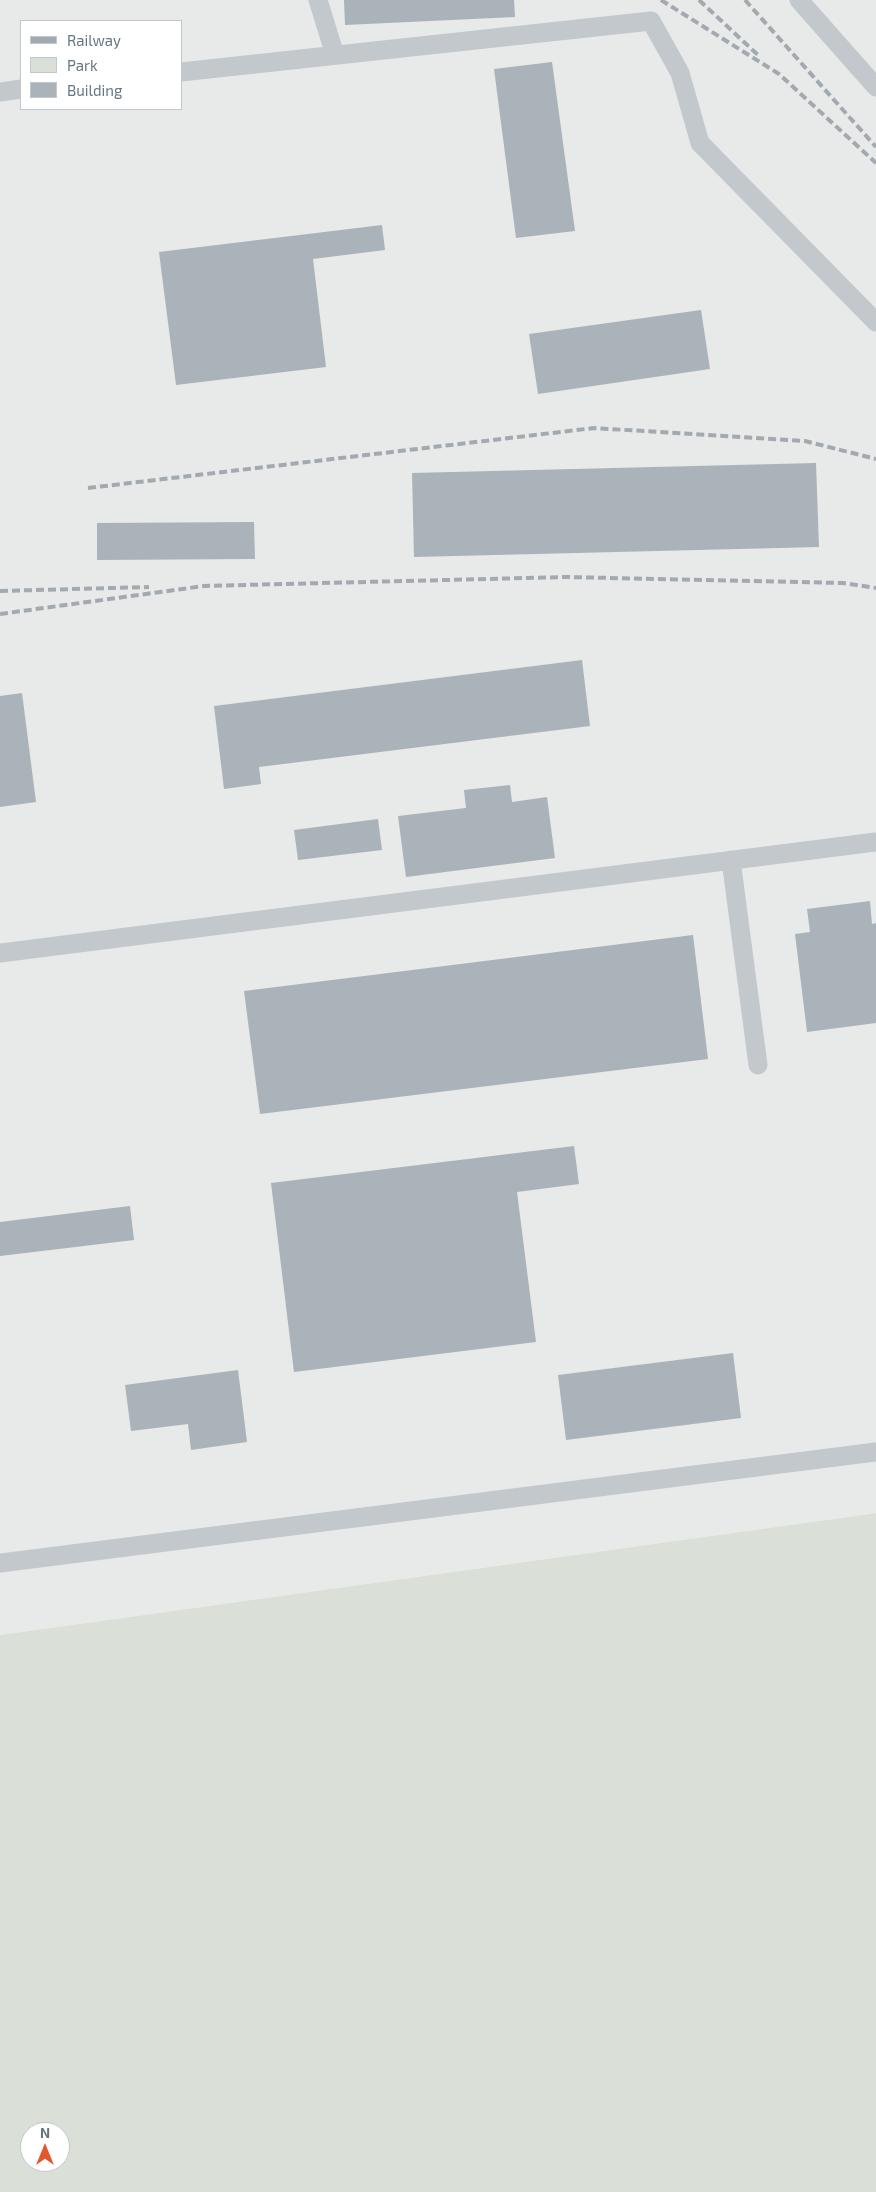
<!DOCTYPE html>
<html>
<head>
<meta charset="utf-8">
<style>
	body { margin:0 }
	#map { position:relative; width:876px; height:2192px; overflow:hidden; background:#fafaf8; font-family:"Exo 2",sans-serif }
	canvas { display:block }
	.legend { position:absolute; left:20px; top:20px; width:162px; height:90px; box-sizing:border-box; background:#fff; border:1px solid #c1c8cd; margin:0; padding:6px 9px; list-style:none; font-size:15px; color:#657683 }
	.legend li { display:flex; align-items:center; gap:10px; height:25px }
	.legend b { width:25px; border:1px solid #c1c8cd }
	.north { position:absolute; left:20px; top:2122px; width:50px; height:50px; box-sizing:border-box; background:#fff; border:1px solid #c1c8cd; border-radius:50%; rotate:0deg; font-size:14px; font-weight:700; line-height:20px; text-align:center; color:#657683 }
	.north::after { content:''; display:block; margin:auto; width:18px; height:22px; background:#e4572e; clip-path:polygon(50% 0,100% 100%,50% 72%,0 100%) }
</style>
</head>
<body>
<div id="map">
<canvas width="876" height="2192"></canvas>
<ul class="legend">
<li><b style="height:6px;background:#a2aab0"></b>Railway</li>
<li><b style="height:14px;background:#dadfd7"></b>Park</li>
<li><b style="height:14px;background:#aab3b9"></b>Building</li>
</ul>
<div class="north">N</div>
</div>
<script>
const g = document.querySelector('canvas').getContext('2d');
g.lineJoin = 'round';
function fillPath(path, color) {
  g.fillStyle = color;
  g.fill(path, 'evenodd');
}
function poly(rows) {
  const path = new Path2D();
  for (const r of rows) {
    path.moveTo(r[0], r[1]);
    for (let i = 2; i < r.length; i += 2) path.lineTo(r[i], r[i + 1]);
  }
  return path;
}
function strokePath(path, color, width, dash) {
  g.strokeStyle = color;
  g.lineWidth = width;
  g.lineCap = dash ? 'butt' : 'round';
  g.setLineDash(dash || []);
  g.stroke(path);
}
fillPath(poly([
	[0,0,876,0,876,1513,0,1635],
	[21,21,181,21,181,109,21,109]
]), '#e8e9e9');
fillPath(poly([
	[876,1513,876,2192,0,2192,0,1635],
	[30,2132,60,2132,60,2162,30,2162]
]), '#dadfd7');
fillPath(poly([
	[344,0,514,0,515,17,345,25],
	[552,62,575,231,516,238,494,69],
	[382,225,385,250,313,259,326,367,176,385,159,252],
	[701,310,710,369,538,394,529,334],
	[816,463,819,547,414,557,412,473],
	[254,522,255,559,97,560,97,523],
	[582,660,590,726,259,767,261,784,224,789,214,706],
	[22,693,36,802,0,807,0,696],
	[510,785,512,802,547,797,555,858,406,877,398,816,466,808,464,790],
	[378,819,382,850,298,860,294,830],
	[870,901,872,924,876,923,876,1023,807,1032,795,934,810,932,807,909],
	[693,935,708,1059,260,1114,244,991],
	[574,1146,579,1184,517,1192,536,1342,294,1372,271,1183],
	[130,1206,134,1240,0,1256,0,1222],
	[733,1353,741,1418,566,1440,558,1375],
	[238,1370,247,1442,191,1450,188,1424,131,1431,125,1385]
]), '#aab3b9');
strokePath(poly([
	[318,0,335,55],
	[799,0,876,87],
	[181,72,651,21,680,73,700,143,876,322],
	[0,92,21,89],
	[731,860,758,1065],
	[0,953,876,842],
	[0,1563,876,1452]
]), '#c3c8cc', 19);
strokePath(poly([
	[661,0,779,74,876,163],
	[699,0,759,56],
	[745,0,876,147],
	[88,488,594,428,805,441,876,459],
	[0,591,149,587],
	[0,614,204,586,566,577,843,583,876,588]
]), '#a2aab0', 4, [8, 4]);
</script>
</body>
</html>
